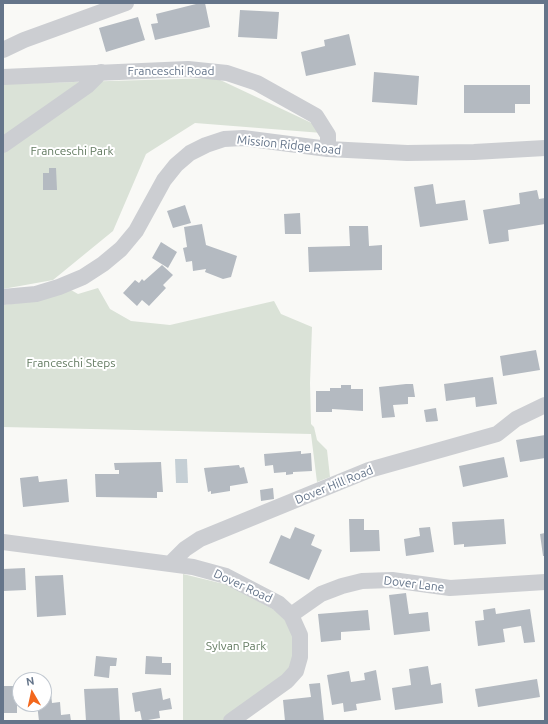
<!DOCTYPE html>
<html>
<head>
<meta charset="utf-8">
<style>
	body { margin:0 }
	#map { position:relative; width:548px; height:724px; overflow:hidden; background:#f9f9f6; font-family:Ubuntu,sans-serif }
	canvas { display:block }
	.frame { position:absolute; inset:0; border:4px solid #65758a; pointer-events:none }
	.north { position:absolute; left:12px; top:672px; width:40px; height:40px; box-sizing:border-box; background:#fff; border:1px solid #c1c8d0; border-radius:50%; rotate:351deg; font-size:11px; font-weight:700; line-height:16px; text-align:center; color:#65758a }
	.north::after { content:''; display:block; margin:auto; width:14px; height:18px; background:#f3671c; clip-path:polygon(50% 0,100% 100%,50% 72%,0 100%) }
</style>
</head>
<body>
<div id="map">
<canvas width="548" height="724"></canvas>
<div class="frame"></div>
<div class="north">N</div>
</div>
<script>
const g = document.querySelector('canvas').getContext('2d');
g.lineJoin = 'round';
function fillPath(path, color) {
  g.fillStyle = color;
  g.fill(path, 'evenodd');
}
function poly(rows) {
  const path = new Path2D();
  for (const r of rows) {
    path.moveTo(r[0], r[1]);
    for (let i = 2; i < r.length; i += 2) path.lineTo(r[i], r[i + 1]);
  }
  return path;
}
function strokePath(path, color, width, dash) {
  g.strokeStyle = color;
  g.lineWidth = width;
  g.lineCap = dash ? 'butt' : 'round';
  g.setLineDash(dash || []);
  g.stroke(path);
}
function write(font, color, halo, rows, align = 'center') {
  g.font = font + ' Ubuntu,sans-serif';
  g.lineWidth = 4;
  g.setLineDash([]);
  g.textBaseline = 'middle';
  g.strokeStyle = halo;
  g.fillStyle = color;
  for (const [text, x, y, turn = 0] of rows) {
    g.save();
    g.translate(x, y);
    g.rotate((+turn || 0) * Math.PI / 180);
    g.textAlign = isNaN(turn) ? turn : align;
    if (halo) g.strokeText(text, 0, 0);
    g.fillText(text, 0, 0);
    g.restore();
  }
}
fillPath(poly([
	[216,78,335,134,195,123,146,154,113,231,53,280,3,289,3,84],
	[98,288,110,309,131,321,170,325,274,301,281,314,312,327,310,383,311,424,314,427,317,440,327,450,330,477,317,482,311,434,3,427,3,305,33,301,71,290,78,294],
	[183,574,228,585,282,614,297,644,287,674,222,721,183,721]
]), '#dae2d7');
fillPath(poly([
	[175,459,187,459,188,483,176,483]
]), '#c5cfd5');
fillPath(poly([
	[200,3,205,3,210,27,155,40,151,24,158,23,156,14],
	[240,10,279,12,277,39,238,37],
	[138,17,145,40,106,52,99,28],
	[349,34,356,65,306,76,301,52,325,46,324,40],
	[374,72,419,76,417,105,372,102],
	[464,85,530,85,530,104,515,104,515,113,464,113],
	[49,168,56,168,57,190,43,190,43,173,49,173],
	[433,184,436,204,465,200,468,220,420,227,414,187],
	[537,190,539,199,545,198,545,224,508,230,509,241,489,244,483,210,520,204,519,193],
	[185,205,191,223,173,228,167,211],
	[300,213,301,234,285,234,284,214],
	[202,224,206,245,237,256,231,277,223,279,205,272,206,269,193,271,192,261,186,262,183,248,187,247,184,227],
	[349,226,368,226,369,246,382,245,382,270,309,272,308,247,350,246],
	[161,242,177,252,168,268,152,258],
	[162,265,173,275,163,285,166,288,149,306,142,300,137,306,123,293,135,280,139,283,142,279,144,281],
	[536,350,540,370,503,376,500,356],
	[493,377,497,404,476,407,475,397,446,401,444,384],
	[406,384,413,384,415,397,408,397,408,404,393,405,395,417,382,418,379,387],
	[341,385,351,385,351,389,363,389,363,411,332,409,332,412,316,412,316,391,330,391,330,388,341,388],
	[436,408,438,421,426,422,424,410],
	[545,435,545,458,520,462,516,440],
	[301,451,301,454,311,453,312,471,293,472,293,474,286,475,286,472,274,473,273,465,265,466,264,454],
	[504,457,508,477,463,487,459,466],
	[161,462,163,492,157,492,157,498,96,497,95,474,119,474,119,470,115,470,114,463],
	[239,465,240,468,244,467,248,483,230,486,230,491,211,494,211,491,208,492,204,468],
	[38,476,39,482,67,479,69,502,23,507,20,478],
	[273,488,274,499,261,501,260,490],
	[349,519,364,519,364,530,379,530,380,551,350,552],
	[504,519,506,544,464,547,464,544,454,545,452,522],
	[295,527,315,535,311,545,322,550,309,580,269,563,281,535,290,539],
	[430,527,434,552,406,556,404,539,420,536,419,528],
	[545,533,545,556,543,556,540,534],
	[25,568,26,590,3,591,3,569],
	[63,575,66,615,37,617,35,576],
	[406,593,409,614,428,612,430,631,394,635,389,595],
	[495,608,496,614,530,609,535,642,524,643,521,626,503,629,505,642,478,646,475,621,484,620,483,610],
	[368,610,370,630,341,632,341,640,321,642,318,614],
	[96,656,117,658,116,666,110,666,109,678,94,676],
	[146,656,162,657,162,663,171,663,171,675,145,674],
	[428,666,431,685,441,683,443,703,395,710,392,688,411,685,409,669],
	[376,670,381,700,356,704,357,710,344,712,343,703,332,705,327,675,349,671,351,682,365,680,364,673],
	[537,679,540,697,478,707,475,689],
	[320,683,324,721,285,721,283,700,311,697,309,684],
	[44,685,50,685,52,703,60,702,61,715,70,714,71,721,39,721,37,704,44,704],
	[3,686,17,686,17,713,3,713],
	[118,688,120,721,86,721,84,689],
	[161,688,163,700,170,698,172,709,159,711,160,718,142,721,140,711,135,712,132,693]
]), '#b4bac1');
strokePath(poly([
	[3,50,24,40,126,3],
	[3,77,188,69,227,73,257,83,316,116,328,135,328,149],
	[3,145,87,86,101,72],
	[3,297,36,294,59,287,83,277,103,264,121,249,136,231,164,180,176,165,190,153,206,145,224,139,243,138,328,149,407,153,474,152,545,148],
	[3,542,193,567,226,576,278,603,291,615,300,635,300,657,296,671,287,681,231,721],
	[171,563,185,549,200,539,369,470,497,434,516,419,545,405],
	[291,615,321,594,342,586,362,581,392,580,450,588,545,582]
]), '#ccced2', 16);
write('12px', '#65758a', '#fff', [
	["Franceschi Road",171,71],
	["Mission Ridge Road",289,145,6],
	["Dover Hill Road",334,485,-22],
	["Dover Lane",414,584,7],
	["Dover Road",243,586,25]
]);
write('12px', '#637b61', '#fff', [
	["Franceschi Park",72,151],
	["Franceschi Steps",71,363],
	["Sylvan Park",236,646]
]);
</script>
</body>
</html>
